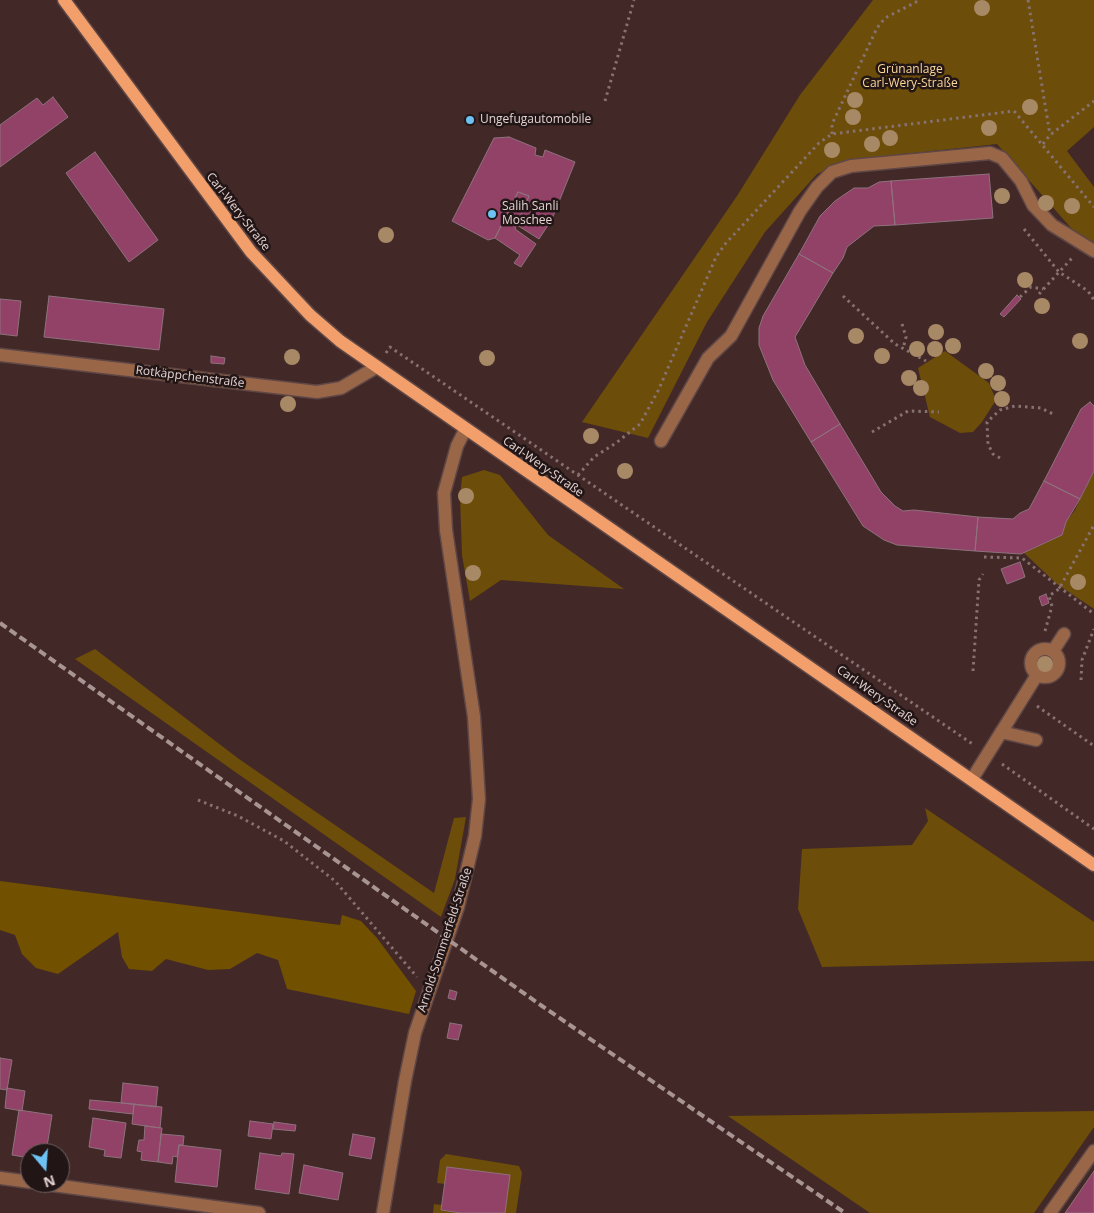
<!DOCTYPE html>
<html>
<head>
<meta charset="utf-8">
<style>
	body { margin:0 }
	#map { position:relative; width:1094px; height:1213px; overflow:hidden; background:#422928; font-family:"Open Sans",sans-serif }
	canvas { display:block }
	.north { position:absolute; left:20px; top:1143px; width:50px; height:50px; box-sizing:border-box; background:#211515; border:1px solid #6f6160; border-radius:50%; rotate:162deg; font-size:14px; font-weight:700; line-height:20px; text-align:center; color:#e3d2d1 }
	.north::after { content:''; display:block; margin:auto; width:18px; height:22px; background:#6dc2f3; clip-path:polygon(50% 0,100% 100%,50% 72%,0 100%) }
</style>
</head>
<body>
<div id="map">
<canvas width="1094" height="1213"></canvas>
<div class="north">N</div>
</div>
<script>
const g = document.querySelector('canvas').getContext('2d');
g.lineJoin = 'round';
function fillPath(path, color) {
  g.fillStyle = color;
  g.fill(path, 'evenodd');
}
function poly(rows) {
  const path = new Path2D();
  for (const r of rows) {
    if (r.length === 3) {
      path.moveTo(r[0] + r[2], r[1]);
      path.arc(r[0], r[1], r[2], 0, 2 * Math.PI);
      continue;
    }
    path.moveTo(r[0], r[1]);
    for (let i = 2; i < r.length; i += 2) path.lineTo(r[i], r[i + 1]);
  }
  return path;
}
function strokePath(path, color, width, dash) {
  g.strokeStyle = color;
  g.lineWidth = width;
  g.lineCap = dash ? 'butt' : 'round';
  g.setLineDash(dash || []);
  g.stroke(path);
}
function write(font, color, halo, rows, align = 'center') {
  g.font = font + ' "Open Sans",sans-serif';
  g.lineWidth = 5;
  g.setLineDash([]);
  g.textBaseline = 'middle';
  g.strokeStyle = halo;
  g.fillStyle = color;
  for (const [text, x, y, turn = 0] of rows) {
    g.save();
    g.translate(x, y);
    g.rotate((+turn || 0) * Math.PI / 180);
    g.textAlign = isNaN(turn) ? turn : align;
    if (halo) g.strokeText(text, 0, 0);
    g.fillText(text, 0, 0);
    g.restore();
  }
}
fillPath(poly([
	[873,0,1094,0,1094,127,1067,151,1094,187,1094,254,997,144,848,160,817,174,765,232,707,322,648,438,582,422,737,196,800,95],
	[945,351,989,383,996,400,982,422,973,432,960,433,930,417,918,368],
	[484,470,500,475,548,535,624,589,501,580,470,601,462,555,460,497,462,477],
	[1094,471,1094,609,1057,584,1024,553,1062,535,1066,522,1075,510],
	[95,649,239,759,434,893,454,818,466,817,455,879,441,917,75,659],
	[925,808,1094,922,1094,961,822,967,798,909,802,849,912,845,928,821],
	[1094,1111,1094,1127,1034,1213,870,1213,728,1116],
	[446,1154,519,1166,522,1173,516,1213,505,1213,509,1175,447,1167,445,1184,437,1183,440,1160],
	[434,1204,442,1205,442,1210,461,1213,433,1213]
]), '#6c4d09');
fillPath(poly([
	[0,881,340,925,342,915,361,921,377,938,416,991,409,1014,287,989,278,960,257,953,230,969,208,970,166,959,152,971,129,969,122,957,118,932,58,974,36,968,22,954,15,935,0,930]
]), '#715000');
const building = poly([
	[53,97,68,117,0,167,0,125,37,98,43,105,53,97],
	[509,137,536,148,535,155,543,157,545,150,575,162,552,219,539,239,517,225,529,196,518,192,495,238,488,240,452,221,494,138,509,137],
	[95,152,158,240,129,262,66,173,95,152],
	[989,174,993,218,895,225,891,181,989,174],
	[891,181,895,225,874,226,847,247,843,258,833,273,799,254,820,216,835,201,854,188,868,188,879,182,891,181],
	[518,192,529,196,515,229,536,244,521,267,514,263,520,255,495,238,518,192],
	[799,254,833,273,795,337,805,365,840,424,811,442,773,380,759,345,759,328,763,316,799,254],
	[1017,295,1021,299,1004,317,1000,314,1017,295],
	[49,296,164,309,159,350,44,337,49,296],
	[0,299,21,301,17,336,0,334,0,299],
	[211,356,225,358,224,364,211,363,211,356],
	[1090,402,1094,406,1094,471,1080,499,1044,481,1081,409,1090,402],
	[840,424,881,492,895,506,903,511,914,510,978,517,975,551,897,545,884,540,863,526,811,442,840,424],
	[1044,481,1080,499,1066,522,1062,535,1021,554,975,551,978,517,1013,519,1020,513,1029,509,1044,481],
	[1020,562,1025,577,1007,584,1001,569,1020,562],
	[1046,594,1049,603,1042,606,1039,597,1046,594],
	[450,990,457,992,455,1000,448,998,450,990],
	[450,1023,462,1025,458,1040,447,1038,450,1023],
	[0,1058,12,1060,7,1090,0,1089,0,1058],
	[123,1083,158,1087,156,1107,121,1103,123,1083],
	[7,1088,25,1091,22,1111,5,1108,7,1088],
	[90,1100,134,1104,133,1114,89,1109,90,1100],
	[134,1104,162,1107,160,1128,132,1124,134,1104],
	[19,1110,52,1115,46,1153,30,1153,30,1158,12,1155,19,1110],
	[93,1118,126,1123,121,1158,104,1156,105,1150,89,1147,93,1118],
	[250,1121,273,1124,271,1139,248,1136,250,1121],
	[274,1122,296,1125,295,1131,273,1129,274,1122],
	[145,1126,162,1128,158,1162,141,1160,142,1152,137,1151,139,1140,144,1140,145,1126],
	[161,1134,184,1136,183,1145,179,1145,177,1157,173,1156,172,1164,158,1162,161,1134],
	[353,1134,375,1138,371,1159,349,1155,353,1134],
	[179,1145,221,1150,217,1187,175,1182,179,1145],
	[260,1153,281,1156,282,1153,294,1154,289,1194,255,1189,260,1153],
	[304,1165,343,1173,338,1200,299,1193,304,1165],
	[447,1167,510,1175,505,1213,461,1213,441,1210,447,1167],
	[1094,1171,1094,1213,1065,1213,1094,1171]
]);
fillPath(building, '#924167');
strokePath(building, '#8e727d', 1);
const minor = poly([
	[0,355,317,392,341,388,375,368],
	[661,441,708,358,731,336,800,211,817,187,832,172,851,166,990,153,1002,158,1021,181,1033,205,1052,225,1094,251],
	[1045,663,14],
	[1053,651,1064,634],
	[1001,732,1036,740],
	[972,779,1037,675],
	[0,1178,30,1182],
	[38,1183,259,1213],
	[383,1213,405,1081,415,1033,458,907,475,836,479,799,474,717,446,530,444,493,457,446,465,430],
	[1050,1213,1094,1151]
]);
const major = poly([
	[64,0,251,252,310,315,340,341,1094,865]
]);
strokePath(minor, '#5f4746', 15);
strokePath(major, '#5f4746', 15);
strokePath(poly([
	[1028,0,1050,135],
	[605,101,634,0],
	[832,134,832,124,877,28,885,18,920,0],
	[1043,144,1050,135,1094,101],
	[1024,229,1059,272,1088,291,1094,300],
	[1039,294,1072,258],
	[843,296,895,344,926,361],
	[1020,297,1031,287,1043,289],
	[902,324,906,337,903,349],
	[386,353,390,347,974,745],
	[872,432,908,411,939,412],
	[1000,458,993,454,988,444,987,422,1000,410,1015,406,1041,408,1053,414],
	[578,475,594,457,616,443,640,424,658,391,716,257,726,243,819,143,832,134,1014,111,1094,207],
	[984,557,1022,558,1094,614],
	[1045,631,1052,606,1049,596,1059,589,1094,525],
	[973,671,979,580,983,574],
	[1081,680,1082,660,1094,629],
	[1037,706,1094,746],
	[1002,764,1094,829],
	[198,800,238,816,284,841,335,881,417,977]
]), '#877271', 3, [2.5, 4]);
strokePath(minor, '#996647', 12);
strokePath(major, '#f39f6b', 12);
strokePath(poly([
	[0,623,542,1006,845,1213]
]), '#a89493', 4, [8, 4]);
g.fillStyle = '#a88966';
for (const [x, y] of [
	[982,8],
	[855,100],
	[1030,107],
	[853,117],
	[989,128],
	[890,138],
	[872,144],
	[832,150],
	[1002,196],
	[1046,203],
	[1072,206],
	[386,235],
	[1025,280],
	[1042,306],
	[936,332],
	[856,336],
	[1080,341],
	[953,346],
	[917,349],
	[935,349],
	[882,356],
	[292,357],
	[487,358],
	[986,371],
	[909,378],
	[998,383],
	[921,388],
	[1002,399],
	[288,404],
	[591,436],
	[625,471],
	[466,496],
	[473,573],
	[1078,582],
	[1045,664]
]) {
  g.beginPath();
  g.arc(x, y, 8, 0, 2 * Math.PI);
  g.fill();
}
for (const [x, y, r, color] of [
	[470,120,5,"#6dc2f3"],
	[492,214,5,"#6dc2f3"]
]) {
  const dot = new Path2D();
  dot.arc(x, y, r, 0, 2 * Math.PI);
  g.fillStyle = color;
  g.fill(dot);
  strokePath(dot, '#211515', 2);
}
write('12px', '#fbd799', '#211515', [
	["Grünanlage",910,70],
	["Carl-Wery-Straße",910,84]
]);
write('12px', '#e3d2d1', '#211515', [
	["Ungefugautomobile",480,120],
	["Salih Sanli",502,207],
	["Moschee",502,221]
], 'left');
write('12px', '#e3d2d1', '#211515', [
	["Carl-Wery-Straße",238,212,52],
	["Rotkäppchenstraße",190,377,7],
	["Carl-Wery-Straße",543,467,35],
	["Carl-Wery-Straße",877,696,35],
	["Arnold-Sommerfeld-Straße",445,940,-72]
]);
</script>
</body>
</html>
